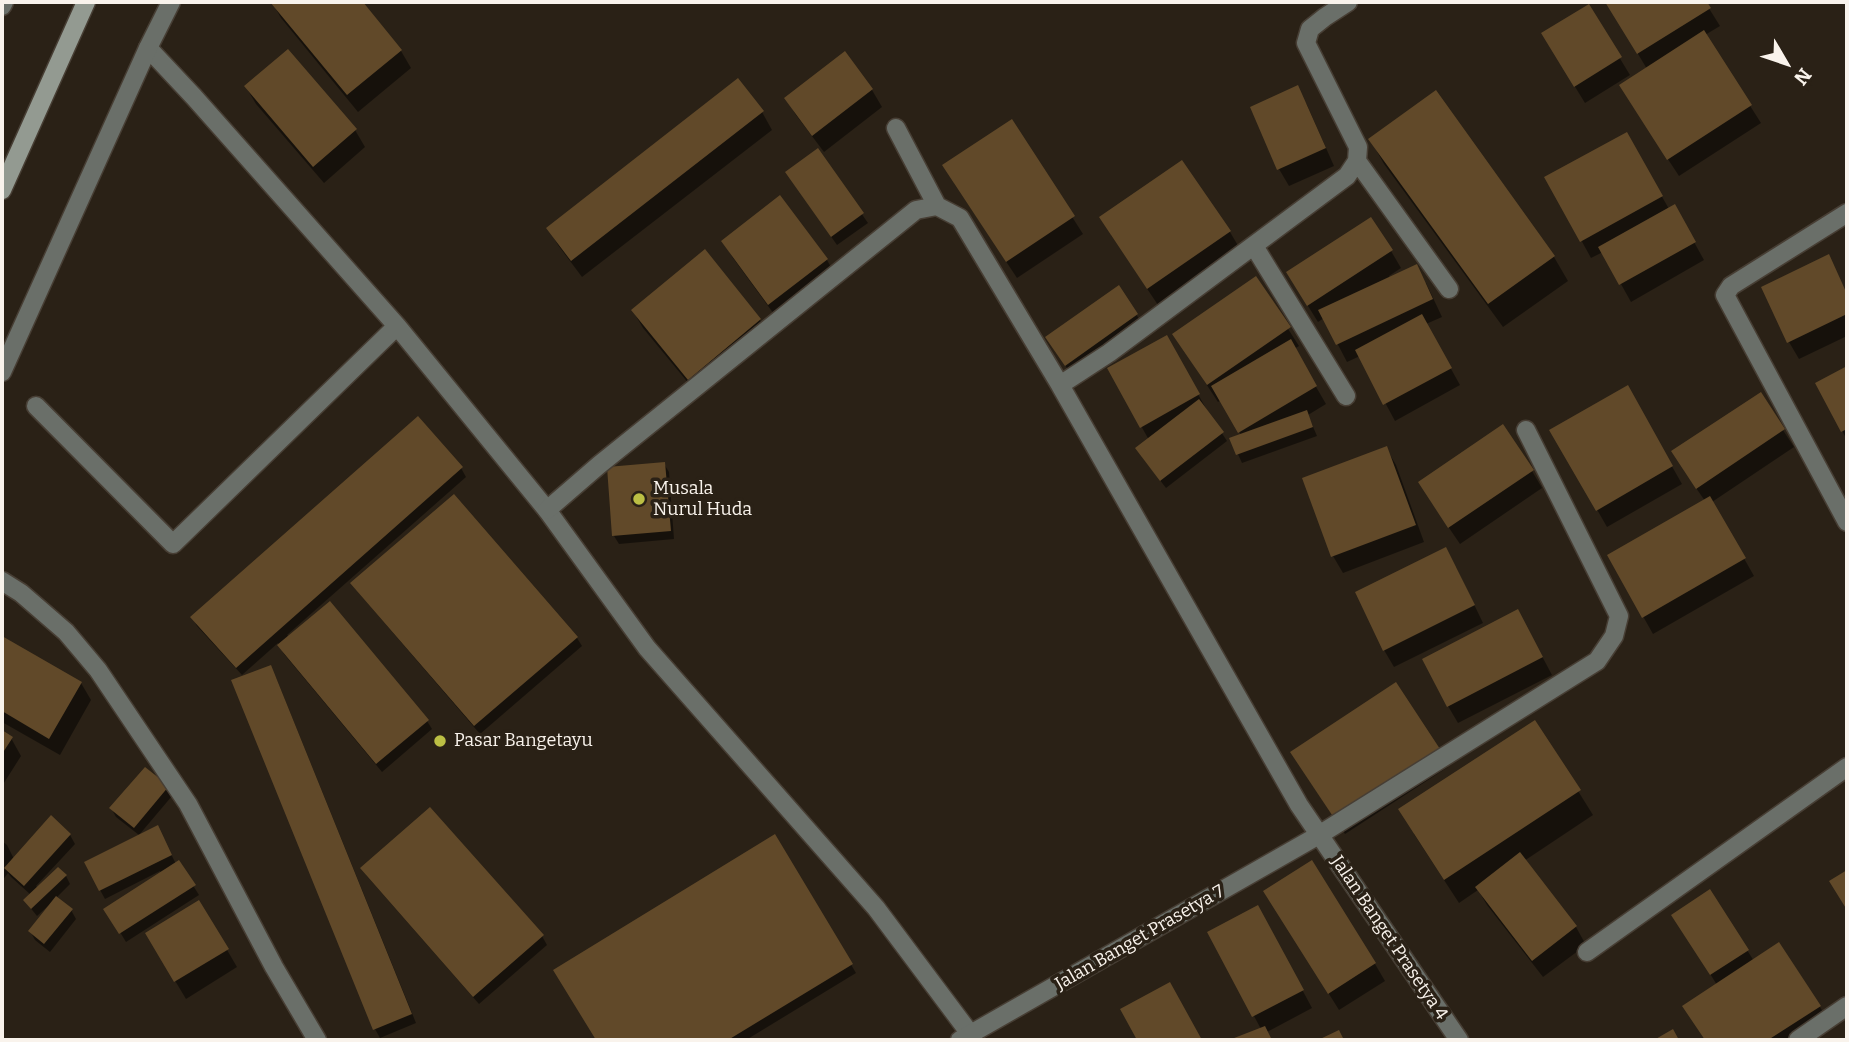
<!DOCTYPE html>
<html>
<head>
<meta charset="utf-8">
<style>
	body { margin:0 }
	#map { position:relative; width:1849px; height:1042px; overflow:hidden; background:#2a2116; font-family:Bitter,serif }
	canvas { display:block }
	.frame { position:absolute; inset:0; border:4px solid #f9f3ec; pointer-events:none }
	.north { position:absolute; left:1751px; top:28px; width:70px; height:70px; -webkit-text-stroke:5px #2a2116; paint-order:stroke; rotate:129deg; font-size:19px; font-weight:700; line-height:28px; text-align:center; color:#f9f3ec }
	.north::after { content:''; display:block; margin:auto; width:24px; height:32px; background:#f9f3ec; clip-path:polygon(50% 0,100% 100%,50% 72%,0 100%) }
</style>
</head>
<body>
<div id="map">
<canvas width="1849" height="1042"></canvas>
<div class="frame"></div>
<div class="north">N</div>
</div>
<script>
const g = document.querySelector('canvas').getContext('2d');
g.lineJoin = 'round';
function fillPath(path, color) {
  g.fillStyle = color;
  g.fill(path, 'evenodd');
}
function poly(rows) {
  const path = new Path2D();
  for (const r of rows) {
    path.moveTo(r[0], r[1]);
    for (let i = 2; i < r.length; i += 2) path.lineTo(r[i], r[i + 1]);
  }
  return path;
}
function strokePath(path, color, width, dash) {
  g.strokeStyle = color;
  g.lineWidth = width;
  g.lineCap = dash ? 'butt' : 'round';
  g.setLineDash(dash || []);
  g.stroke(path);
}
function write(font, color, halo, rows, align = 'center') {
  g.font = font + ' Bitter,serif';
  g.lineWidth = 7;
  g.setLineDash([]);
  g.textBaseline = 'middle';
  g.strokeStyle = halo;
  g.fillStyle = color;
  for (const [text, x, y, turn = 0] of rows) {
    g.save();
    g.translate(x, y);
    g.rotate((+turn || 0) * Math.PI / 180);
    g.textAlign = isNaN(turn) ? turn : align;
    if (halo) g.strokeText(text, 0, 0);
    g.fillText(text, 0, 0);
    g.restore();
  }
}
fillPath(poly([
	[272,2,361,2,401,51,411,68,358,112,281,18],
	[1607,2,1705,2,1720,26,1705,35,1761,123,1679,176,1631,103,1647,69],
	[1588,6,1630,75,1585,103,1553,51],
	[845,53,872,90,882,107,824,152,796,115,786,98],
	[738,80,762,112,772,130,582,277,558,245,548,228],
	[246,87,355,130,365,147,324,183,256,104],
	[1297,88,1307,105,1334,166,1289,186,1279,169],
	[1011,121,1083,234,1017,278,954,183],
	[1627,135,1669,209,1674,206,1704,260,1631,302,1603,252,1591,258,1547,178],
	[1370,139,1554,257,1568,281,1503,327,1384,164],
	[818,151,868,223,837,245,792,181],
	[780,198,827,260,837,278,779,321,733,258,723,241],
	[1230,232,1240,249,1158,305,1111,235],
	[1391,251,1401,268,1389,276,1390,278,1426,283,1442,317,1426,324,1460,385,1395,421,1360,356,1347,362,1324,318,1318,322,1298,290],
	[1828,256,1847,294,1847,336,1799,359,1789,342],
	[1256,279,1299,346,1294,349,1326,404,1308,415,1317,436,1242,463,1231,439,1241,435,1221,400,1218,402,1174,335],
	[1118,288,1142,323,1071,374,1052,346],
	[633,311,760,320,770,337,699,396,643,328],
	[1166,337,1208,412,1227,441,1166,488,1142,457,1149,440,1109,369],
	[1847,368,1847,440,1817,383],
	[1627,387,1682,484,1607,527,1552,431],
	[1760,395,1794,447,1712,502,1754,576,1653,634,1609,556,1705,501,1683,469],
	[1386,448,1396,465,1424,542,1343,573,1333,556],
	[664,464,669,472,674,539,619,544,614,536],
	[461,468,466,477,287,635,427,721,432,729,382,772,284,654,278,643,242,675,197,626,192,617],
	[1532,471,1542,488,1460,544,1430,500],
	[1456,567,1483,623,1394,667,1384,650],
	[353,584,577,638,582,646,480,734,358,592],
	[1527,628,1552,675,1458,723,1448,706],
	[3,638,81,683,91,700,60,755,2,722],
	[275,675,416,1023,380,1038,375,1029],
	[1535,722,1593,815,1524,861,1576,927,1586,945,1543,977,1487,905,1478,890,1459,903,1414,834],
	[2,732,11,738,21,756,2,786],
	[1438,750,1448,767,1345,834,1302,769],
	[168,787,172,796,139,835,116,817,111,808],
	[70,835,75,844,36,886,38,888,66,876,70,884,56,898,71,910,76,919,50,952,35,940,30,931,49,908,48,906,37,916,25,901,31,895,11,877,8,873,2,881,2,841,7,845,14,859],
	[162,836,176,864,179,863,199,895,126,942,106,909,162,874,160,871,105,899,100,890],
	[775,836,856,973,746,1040,598,1040,555,970],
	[362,868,542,936,547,945,479,1004,367,876],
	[1709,891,1754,961,1820,1007,1830,1024,1804,1040,1706,1040,1695,1023,1717,985,1684,932],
	[199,902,237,967,186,999,147,934],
	[1276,909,1375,964,1385,981,1339,1010],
	[1267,924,1312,1008,1267,1032,1271,1040,1234,1040,1261,1029,1209,933]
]), '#0007');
fillPath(poly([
	[270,2,363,2,402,50,347,95],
	[1605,2,1707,2,1711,8,1637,54],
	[1589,4,1622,57,1574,87,1541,33],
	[1704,30,1752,105,1667,160,1619,85],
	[288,49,357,129,313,167,244,86],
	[845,51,873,89,812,136,784,98],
	[738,78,764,111,571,261,546,228],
	[1298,85,1326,148,1277,170,1250,107],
	[1436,90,1555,256,1488,304,1368,139],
	[1012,119,1075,216,1006,262,942,165],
	[1627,132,1663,196,1580,242,1544,177],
	[818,148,864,213,831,237,785,172],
	[1182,160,1231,231,1147,289,1099,217],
	[780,195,828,259,768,305,721,241],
	[1675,204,1696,242,1619,285,1598,247],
	[1371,217,1393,250,1307,306,1286,272],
	[705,249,761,319,688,380,631,310],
	[1829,254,1847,294,1847,314,1787,343,1761,287],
	[1417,264,1433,299,1336,345,1318,310],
	[1256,276,1291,327,1207,385,1172,334],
	[1119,285,1138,314,1065,366,1045,337],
	[1422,314,1452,368,1383,405,1355,350],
	[1167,335,1200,394,1140,428,1107,368],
	[1291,339,1317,386,1238,433,1211,386],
	[1847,366,1847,429,1841,432,1815,383],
	[1628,385,1673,466,1596,511,1549,430],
	[1761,392,1785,429,1696,489,1671,451],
	[1199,399,1224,432,1160,481,1135,448],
	[1307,410,1313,427,1236,455,1229,438],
	[418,416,463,467,236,668,190,617],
	[1503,424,1534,470,1448,528,1418,482],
	[1387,446,1416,525,1331,557,1302,478],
	[665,462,671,531,612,536,607,467],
	[454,494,578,637,474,726,350,583],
	[1710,496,1746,558,1642,618,1607,555],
	[1446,547,1475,605,1383,651,1355,592],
	[330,601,429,720,376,764,277,645],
	[1518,609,1543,657,1447,707,1422,659],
	[2,636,82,682,49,739,2,711],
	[271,665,412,1014,373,1030,231,680],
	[1396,682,1440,749,1334,818,1290,752],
	[1535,720,1581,790,1444,880,1398,809],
	[2,730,13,737,2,754],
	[145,767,169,786,134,828,109,808],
	[430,807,544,935,473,997,360,868],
	[51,815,71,834,24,886,4,868],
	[158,825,172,855,99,891,84,862],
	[775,834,853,964,728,1040,596,1040,553,970],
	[1520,852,1577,926,1532,961,1475,887],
	[179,860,196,885,119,934,103,909],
	[1312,860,1376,963,1328,994,1263,891],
	[58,867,67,875,31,909,23,900],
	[1847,870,1847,910,1829,881],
	[1710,889,1749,950,1710,975,1671,915],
	[56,896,73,909,44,944,28,931],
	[199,900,229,949,174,982,145,933],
	[1258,905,1304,990,1252,1017,1207,932],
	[1779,942,1821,1006,1768,1040,1705,1040,1682,1006],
	[1170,982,1202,1040,1137,1040,1120,1009],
	[1265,1026,1272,1040,1229,1040],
	[1673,1029,1679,1040,1654,1040],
	[1339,1030,1344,1040,1318,1040]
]), '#614929');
const service = poly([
	[148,48,194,97,397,326,547,510,647,648,876,908,971,1035],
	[36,406,173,544,397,326]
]);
const minor = poly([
	[896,128,937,206],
	[1357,161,1449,289],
	[1847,213,1731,286,1725,295,1847,522],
	[1254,246,1346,396],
	[1060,385,1109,353,1347,176,1357,161,1358,147,1306,43,1310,29,1325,17,1348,2],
	[547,510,599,465,916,210,937,206,960,218,1060,385,1299,805,1459,1040],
	[2,581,21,593,66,632,98,670,188,804,274,967,317,1040],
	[1587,952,1847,767],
	[960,1040,1319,835,1597,661,1614,636,1619,616,1526,430],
	[1798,1040,1847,1006]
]);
const tertiary = poly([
	[2,6,4,2],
	[2,372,148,48,171,2]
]);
const secondary = poly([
	[2,190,86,2]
]);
strokePath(service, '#473e34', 21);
strokePath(minor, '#473e34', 21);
strokePath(tertiary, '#473e34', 21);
strokePath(secondary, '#473e34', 21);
strokePath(service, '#6a6f69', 18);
strokePath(minor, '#6a6f69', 18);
strokePath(tertiary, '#6a6f69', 18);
strokePath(secondary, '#939a91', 18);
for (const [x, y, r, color] of [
	[639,499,7,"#bcbf44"],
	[440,741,7,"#bcbf44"]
]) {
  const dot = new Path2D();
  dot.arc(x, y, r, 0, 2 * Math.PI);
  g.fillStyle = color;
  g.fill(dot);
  strokePath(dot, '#2a2116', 2.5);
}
write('18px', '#f9f3ec', '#2a2116', [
	["Musala",653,489],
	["Nurul Huda",653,510],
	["Pasar Bangetayu",454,741]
], 'left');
write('18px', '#f9f3ec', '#2a2116', [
	["Jalan Banget Prasetya 7",1140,938,-30],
	["Jalan Banget Prasetya 4",1389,938,56]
]);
</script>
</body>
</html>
